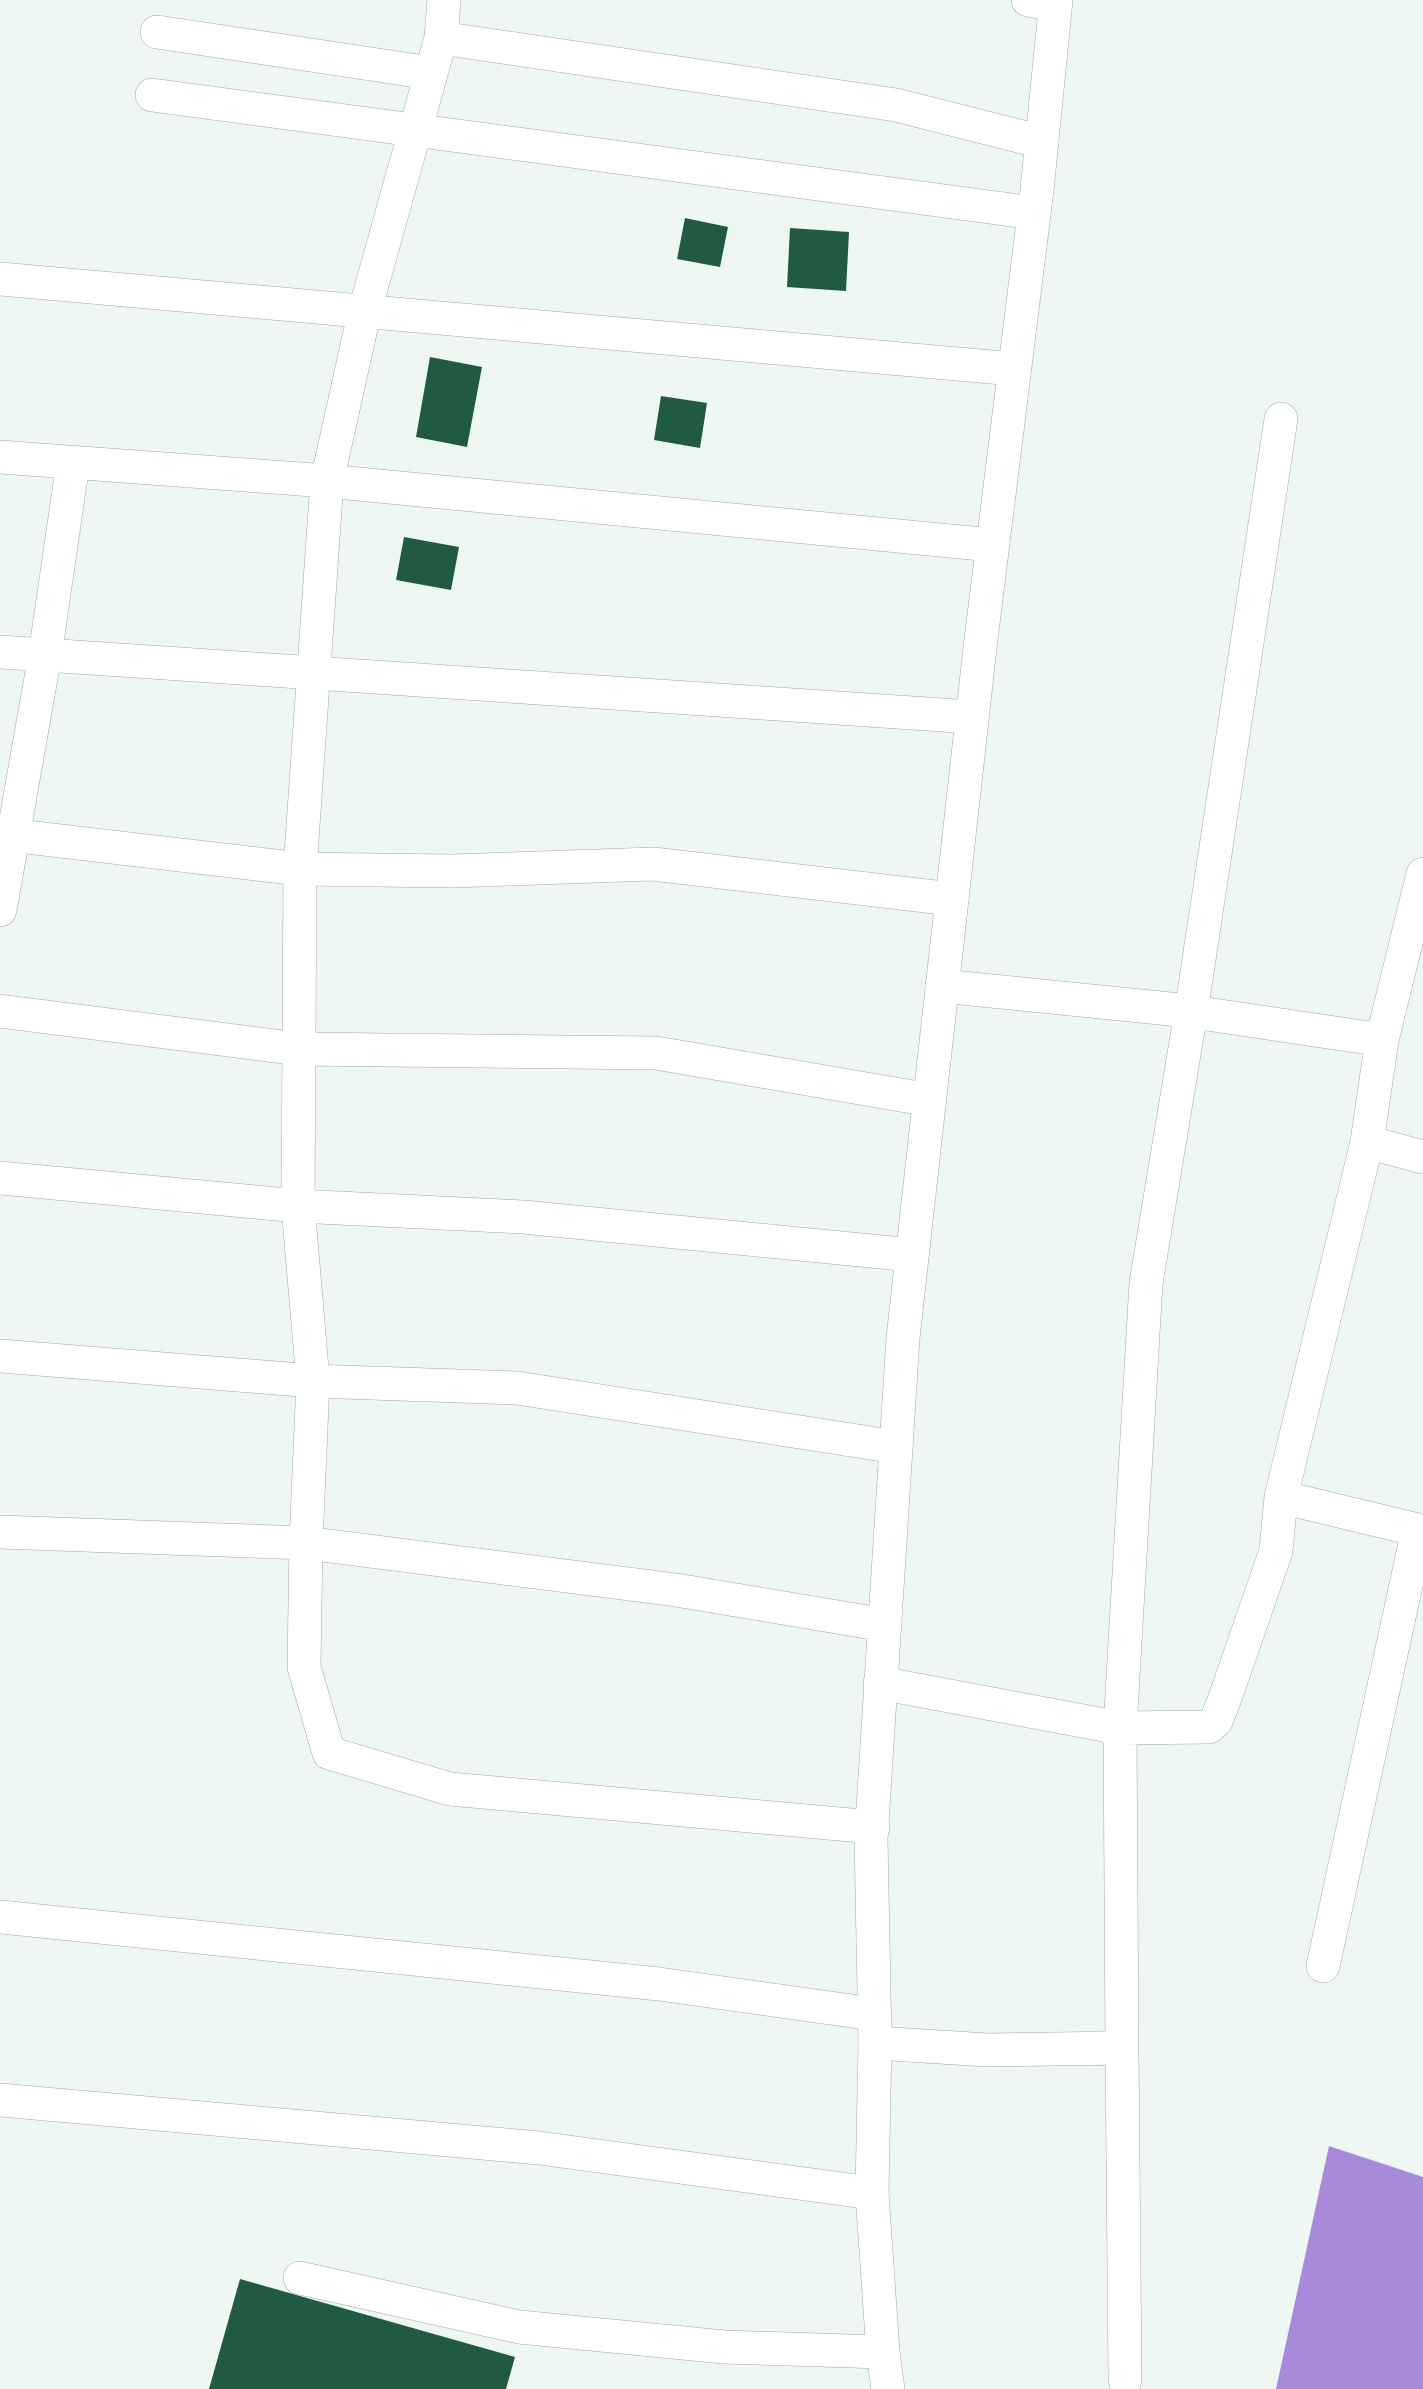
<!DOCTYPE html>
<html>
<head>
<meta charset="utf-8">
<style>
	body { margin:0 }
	canvas { display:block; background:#eff7f3 }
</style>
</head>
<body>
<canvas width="1423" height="2389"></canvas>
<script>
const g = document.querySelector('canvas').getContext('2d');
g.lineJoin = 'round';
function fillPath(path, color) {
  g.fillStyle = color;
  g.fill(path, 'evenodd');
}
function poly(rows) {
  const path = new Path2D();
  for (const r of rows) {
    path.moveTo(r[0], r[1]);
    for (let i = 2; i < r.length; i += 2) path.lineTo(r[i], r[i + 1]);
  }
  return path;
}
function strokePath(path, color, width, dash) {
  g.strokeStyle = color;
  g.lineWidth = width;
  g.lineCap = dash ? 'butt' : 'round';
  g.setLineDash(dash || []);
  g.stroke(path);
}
fillPath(poly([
	[1329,2146,1423,2177,1423,2389,1276,2389]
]), '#a889da');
fillPath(poly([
	[685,218,728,227,720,267,677,259],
	[790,228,849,232,846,291,787,287],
	[430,357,482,367,467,447,416,437],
	[661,396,707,403,700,448,654,440],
	[404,537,459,547,451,590,396,580],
	[240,2279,515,2357,506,2389,209,2389]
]), '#215a42');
const street = poly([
	[444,0,441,38,365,310,327,481,992,545],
	[1028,0,1055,5],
	[157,32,431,73],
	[441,38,896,105,1042,142],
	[152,95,1034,213],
	[0,279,1014,369],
	[0,457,327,481,300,869,298,1206,313,1381,0,1356],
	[0,652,972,717],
	[0,834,300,869,452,871,653,864,952,899],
	[0,910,45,655,73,463],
	[942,986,1180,1010,1382,1040,1367,1142,1423,1157],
	[0,1011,299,1049,656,1053,930,1100],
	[1382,1040,1423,874],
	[0,1178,298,1206,523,1217,912,1255],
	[1281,1497,1367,1142],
	[0,1532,306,1543,304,1667,329,1753,450,1789,873,1827],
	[885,1625,676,1590,306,1543,313,1381,517,1388,896,1447],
	[880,1683,1120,1728,1209,1727,1216,1721,1225,1698,1276,1551,1281,1497,1418,1530,1323,1966],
	[0,1917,659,1984,873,2014],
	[875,2043,988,2050,1122,2048,1120,1728,1146,1283,1191,1012,1281,419],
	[1122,2048,1125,2380],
	[0,2100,539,2148,872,2193],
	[300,2278,519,2327,724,2347,883,2352]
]);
const highway = poly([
	[888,2389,883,2352,872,2193,875,2043,871,1839,903,1338,981,639,1037,190,1056,0]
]);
strokePath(street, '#a0a8a4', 34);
strokePath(highway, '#a0a8a4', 34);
strokePath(street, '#fff', 33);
strokePath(highway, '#fff', 33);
</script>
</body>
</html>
